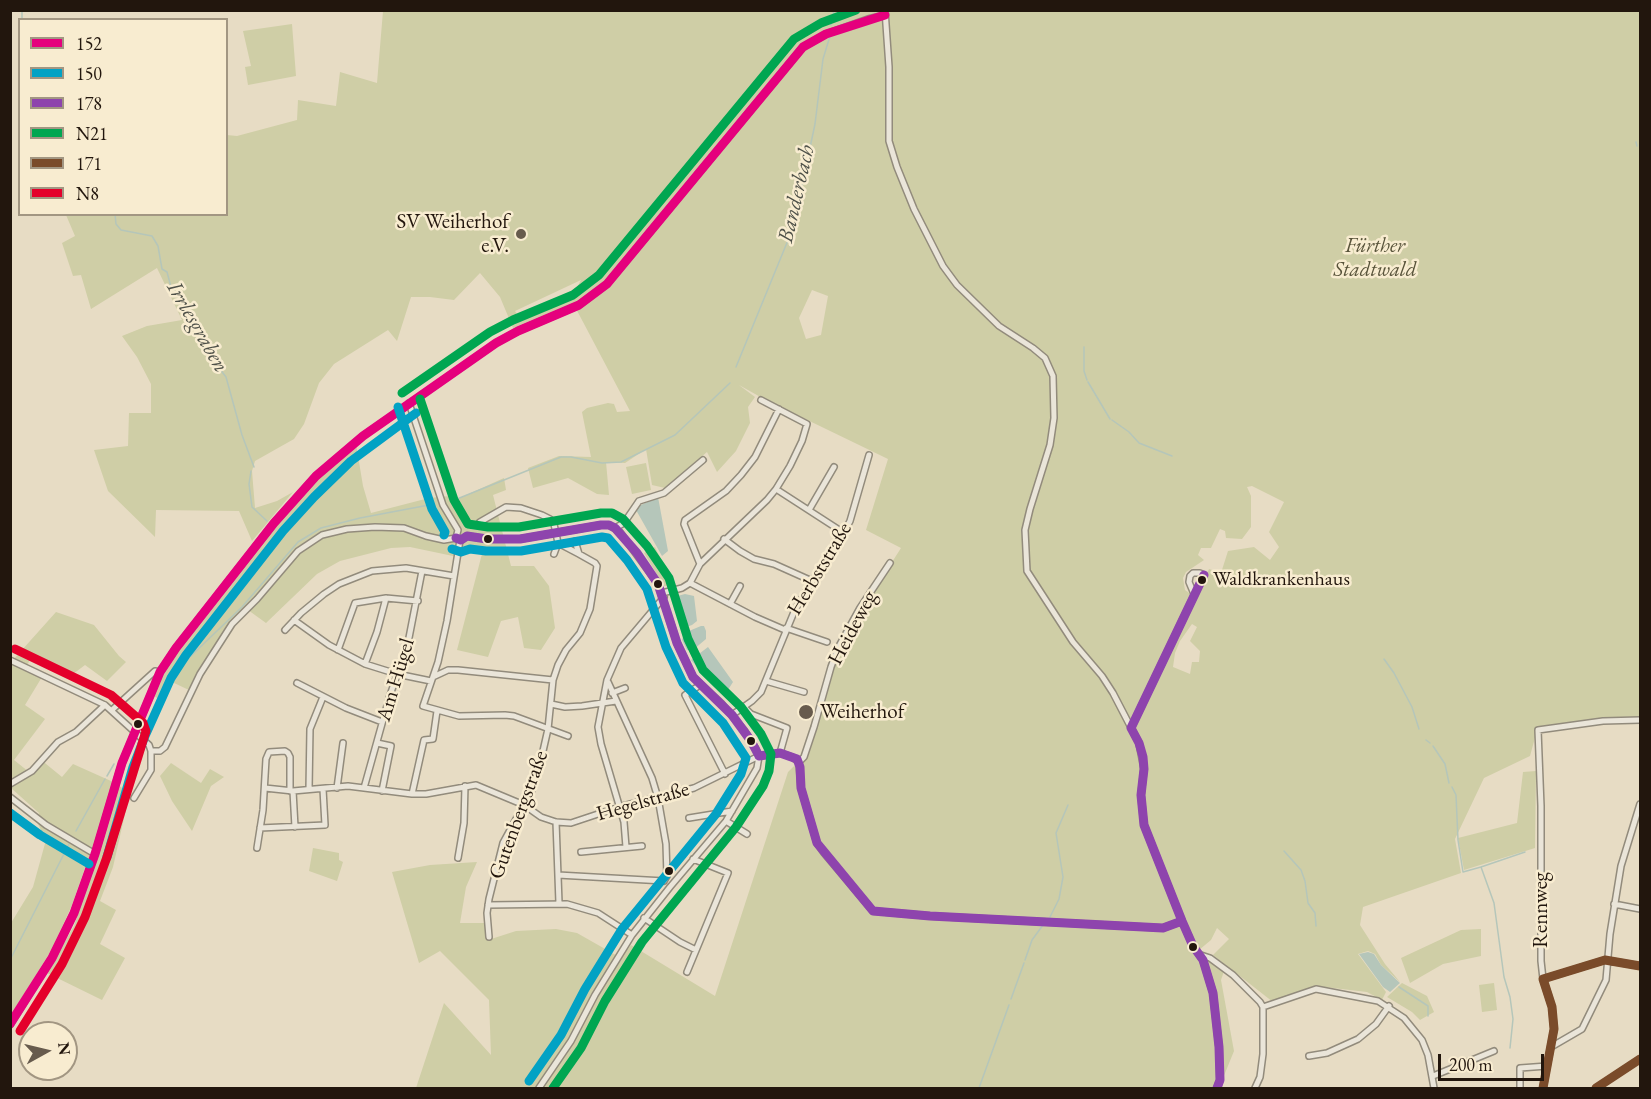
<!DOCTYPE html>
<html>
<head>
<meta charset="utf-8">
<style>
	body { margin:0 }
	#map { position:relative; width:1651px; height:1099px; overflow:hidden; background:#e7dcc4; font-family:"EB Garamond",serif }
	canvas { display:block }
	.frame { position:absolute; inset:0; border:12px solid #22160d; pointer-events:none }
	.legend { position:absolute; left:18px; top:18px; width:210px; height:198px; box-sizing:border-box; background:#f8ecd0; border:2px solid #a29682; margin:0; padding:8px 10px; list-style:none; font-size:18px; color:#22160d }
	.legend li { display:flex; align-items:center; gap:12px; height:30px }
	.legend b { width:30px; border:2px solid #a29682 }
	.north { position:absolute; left:18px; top:1021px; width:60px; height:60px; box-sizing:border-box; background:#f8ecd0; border:2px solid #a29682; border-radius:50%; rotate:82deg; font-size:16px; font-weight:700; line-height:24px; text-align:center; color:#22160d }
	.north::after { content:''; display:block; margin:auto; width:21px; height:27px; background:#675b4d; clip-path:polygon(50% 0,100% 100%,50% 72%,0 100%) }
	.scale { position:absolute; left:1438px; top:1054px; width:106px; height:27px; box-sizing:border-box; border:3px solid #22160d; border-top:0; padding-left:8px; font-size:18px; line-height:21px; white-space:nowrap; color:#22160d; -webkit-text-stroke:4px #f8ecd0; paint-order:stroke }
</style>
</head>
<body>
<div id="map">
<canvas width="1651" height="1099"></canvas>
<div class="frame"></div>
<ul class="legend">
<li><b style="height:8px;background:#e5007d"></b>152</li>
<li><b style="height:8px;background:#02a2c4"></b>150</li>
<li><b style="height:8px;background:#8e44ad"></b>178</li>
<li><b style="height:8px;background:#00a651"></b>N21</li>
<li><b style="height:8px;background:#7a4b2a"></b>171</li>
<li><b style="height:8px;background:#e4002b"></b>N8</li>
</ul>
<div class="north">N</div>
<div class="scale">200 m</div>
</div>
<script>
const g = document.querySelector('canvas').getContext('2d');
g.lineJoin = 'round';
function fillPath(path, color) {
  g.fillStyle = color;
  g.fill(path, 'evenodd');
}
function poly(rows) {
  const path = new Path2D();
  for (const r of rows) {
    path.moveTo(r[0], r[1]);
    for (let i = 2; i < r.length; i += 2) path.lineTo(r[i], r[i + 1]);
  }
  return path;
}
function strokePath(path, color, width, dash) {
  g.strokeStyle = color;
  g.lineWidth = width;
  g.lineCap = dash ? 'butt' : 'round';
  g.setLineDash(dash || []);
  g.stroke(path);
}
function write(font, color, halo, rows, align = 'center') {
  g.font = font + ' "EB Garamond",serif';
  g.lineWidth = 5;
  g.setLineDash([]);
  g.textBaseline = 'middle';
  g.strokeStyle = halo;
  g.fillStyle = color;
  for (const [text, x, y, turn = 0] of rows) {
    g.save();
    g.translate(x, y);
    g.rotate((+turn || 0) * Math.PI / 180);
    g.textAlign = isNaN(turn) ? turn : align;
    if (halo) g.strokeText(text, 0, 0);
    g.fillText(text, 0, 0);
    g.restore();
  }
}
fillPath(poly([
	[383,11,1640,11,1640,719,1603,719,1563,723,1536,734,1530,756,1484,778,1455,839,1461,873,1363,907,1360,925,1385,964,1400,982,1381,965,1375,954,1368,951,1358,954,1386,992,1382,1000,1367,992,1316,986,1273,1002,1213,955,1229,939,1217,928,1211,940,1199,950,1224,971,1221,980,1234,1051,1219,1088,416,1088,444,1003,491,1055,489,1000,440,951,419,963,392,872,430,865,477,862,466,887,460,923,486,923,488,940,516,931,556,929,577,933,621,958,631,945,715,996,788,772,799,761,833,655,901,548,866,530,888,459,764,399,739,385,755,397,748,407,750,423,736,451,717,472,707,452,665,488,652,485,646,449,625,463,606,462,609,495,597,494,568,478,533,488,528,468,559,456,591,457,582,412,587,408,608,403,614,404,617,412,630,411,573,303,513,328,500,297,480,273,454,300,430,297,411,297,397,341,388,330,334,364,319,383,304,424,294,439,255,461,252,471,255,508,277,501,293,492,252,541,239,511,156,510,155,537,108,491,94,450,128,446,129,413,151,413,151,384,137,357,122,336,147,326,182,320,157,268,91,309,81,275,73,276,62,243,75,236,66,215,226,214,227,135,237,136,297,120,298,100,336,106,340,72,377,83],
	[581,280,576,289,518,316,515,311],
	[812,290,828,296,821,335,806,339,799,318],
	[1252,486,1284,502,1269,532,1279,547,1270,560,1254,547,1228,551,1221,573,1209,569,1195,597,1185,590,1183,578,1186,572,1204,560,1198,555,1201,548,1211,548,1220,529,1225,531,1226,538,1242,539,1251,527,1251,496,1247,487],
	[1192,624,1197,627,1190,641,1200,651,1199,662,1192,662,1190,674,1173,667,1175,653,1180,641],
	[292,24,296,76,248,85,245,67,251,66,243,31],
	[356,444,363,486,371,513,429,498,450,496,453,501,504,478,506,490,493,495,511,566,534,566,549,586,555,628,541,650,524,648,518,617,501,621,488,657,457,650,483,550,453,556,410,547,391,548,340,561,317,574,266,623,248,610,225,635,191,691,172,682,161,701,153,695,172,655,255,550,300,497,326,470],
	[646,463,651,490,632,494,626,467],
	[655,547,673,585,664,586,644,553],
	[56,612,94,625,119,656,126,662,107,681,85,665,73,674,32,656,25,669,42,677,25,705,45,719,14,760,29,772,40,759,62,777,73,764,111,781,132,794,127,805,113,867,100,901,116,910,100,944,125,958,102,1000,47,973,74,926,96,860,86,865,72,905,52,949,11,1015,11,923,33,887,46,840,36,820,39,813,11,788,11,659,13,660],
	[171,763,201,783,210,769,224,777,211,786,192,831,172,801,160,776],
	[1536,771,1535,848,1464,870,1458,838,1517,823,1523,772],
	[313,848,339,853,339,860,343,862,337,881,309,871],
	[1481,929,1481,956,1443,964,1410,983,1401,958,1461,930],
	[1402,983,1427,996,1434,1012,1420,1020,1412,1012,1387,997],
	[1494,983,1497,1010,1482,1012,1479,985]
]), '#cfcea6');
fillPath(poly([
	[658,497,668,551,662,556,636,510,641,505],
	[685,594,694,596,697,621,692,625,683,628,674,597],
	[701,626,704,626,706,631,706,639,693,650,687,650,682,640,684,633],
	[708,647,733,682,726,693,712,684,691,660],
	[1368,952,1374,954,1381,965,1400,983,1390,992,1383,987,1359,954]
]), '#b5c6ba');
strokePath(poly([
	[22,20,22,10],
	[831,25,834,10],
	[1636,142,1637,146],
	[115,214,116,224,121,230,152,236,158,246,162,269,167,272,171,287,179,298,190,321,200,328,206,337,207,352,226,377,242,435,254,467],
	[1084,347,1084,371,1087,380],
	[736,367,793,228,815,124,823,59,830,36],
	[1088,382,1110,419],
	[1112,420,1129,432,1139,443,1172,456],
	[251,471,249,484,252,507,267,521],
	[452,501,561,457,571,457,602,463,621,462,675,435,730,383],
	[1384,659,1394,673,1412,707,1419,729],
	[164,685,171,675,242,607,298,542,321,528,360,518,429,505],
	[1426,740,1430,743],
	[1433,746,1445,764,1449,783],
	[107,776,114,764],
	[1452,787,1456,795,1458,840,1463,872,1481,867,1494,903,1504,977,1510,997,1513,1019,1510,1048],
	[76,831,105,779],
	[1284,851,1301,870,1305,881,1308,903,1315,913,1316,926],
	[1481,867,1525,852],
	[1050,917,1059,899,1063,877,1056,833,1068,805],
	[10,960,69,844],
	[1025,960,1032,940,1043,925],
	[1399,987,1428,1006,1428,1016],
	[1011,999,1024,963],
	[979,1088,1009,1005]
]), '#b5c6ba', 1.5);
const minor = poly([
	[885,10,889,67,889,141,897,167,914,209,943,266,957,285,999,326,1033,348,1045,358,1053,376,1054,418,1050,445,1030,509,1025,530,1027,571,1073,642,1102,676,1113,693,1139,743,1144,769,1141,795,1144,825,1182,921,1193,946,1203,960,1213,993,1219,1047,1220,1080,1217,1088],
	[409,403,443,505,458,530,456,538],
	[776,489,844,533],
	[809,510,834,467],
	[480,522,506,507,521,508,542,515,550,519,554,524,558,543,554,554],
	[615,528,624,523,639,501,664,493,703,460],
	[724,539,740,551,754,559,774,564,812,581],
	[460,540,447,621,438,662,423,706,459,716,505,715,514,716,568,736],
	[558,543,579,554,575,541],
	[700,564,684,524,685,520,726,491,741,475,755,457,779,409],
	[690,583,755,617,785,630],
	[662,593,682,588,690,583,700,564,767,500,776,489,790,466,802,441,807,424,761,400],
	[730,604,740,586],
	[294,620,329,645,365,664,397,674,431,681],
	[786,628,827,642],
	[285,630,301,613,324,594,339,584,372,571,406,568,454,576],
	[338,650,355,603,386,598,418,601],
	[10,660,105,705,149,745,151,751,151,770,134,798],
	[365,664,377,632,386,598],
	[433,677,448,670,458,670,553,680],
	[766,681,804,692],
	[608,682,652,778,658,798,666,844,667,876,664,881],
	[297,683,346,708,382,722],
	[700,685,685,695,725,774],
	[612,693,625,688],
	[551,704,565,707,582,706,616,701],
	[744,707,751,714,787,728,780,753],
	[112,710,155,671,160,672],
	[732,715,752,701,761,692,794,612,812,581,831,557,850,521,869,455],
	[1131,728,1202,579,1204,575,1200,573,1193,573,1190,576,1189,582,1194,594],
	[377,743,391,746,382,791],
	[151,751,160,751,165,747,200,674,232,624,257,599,298,551,322,535,347,529,375,527,404,528,426,536,444,540,456,538,461,540,467,536,487,539,520,539,601,525,609,525,620,532,658,584,677,643,693,677,722,704,744,730,756,749,759,756,757,768,726,821,670,887,632,935,595,995,571,1041,539,1088],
	[799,762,804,757,814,727,831,667,838,648,860,608,890,563],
	[10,784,32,771,58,742,76,732,105,705],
	[265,788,293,791,348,786,412,794,426,794,476,785,524,805,541,817,556,822,571,823,619,807,694,788,759,756,780,753,792,757,799,762,801,788,817,843,824,853,873,911,930,916,1163,928,1182,921],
	[337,788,343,743],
	[364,788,390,695,407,648,422,571],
	[309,789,310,729,323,697],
	[293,791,295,827],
	[412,794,424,740,433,739,437,711],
	[10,797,46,825,95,854],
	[689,818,732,811],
	[726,821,747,834],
	[556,822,559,903],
	[260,828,325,825,323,789],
	[626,847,624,822,601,744,598,727,607,680,621,648,664,597],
	[257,848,263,810,266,759,269,752,285,751,288,753,290,757,290,791],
	[581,852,642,846],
	[458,858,464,823,465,786],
	[558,875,664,881],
	[1614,904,1640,909],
	[488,905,567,904,598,913,632,935],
	[644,918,680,942,696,950],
	[489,937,487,913,489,899,503,843,533,788,538,773,548,729,553,680,558,665,566,650,580,633,590,609,597,566,595,563,579,554],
	[1201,955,1210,958,1233,975,1260,1002,1263,1007],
	[687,972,728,873,693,859],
	[1543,979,1605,960,1640,966],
	[1263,1007,1316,989,1378,1001,1404,1018,1422,1040,1428,1055,1434,1088],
	[10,1025,52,958,74,913,95,854,122,763,160,672,176,648,274,523,316,476,363,436,496,343,518,331,579,305,607,284,803,47,826,34,868,19,885,15],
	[1551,1047,1582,1029,1606,980,1610,934,1621,866,1640,804],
	[1309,1056,1327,1053,1358,1039,1376,1024,1389,1006],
	[1433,1076,1494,1051],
	[1255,1088,1260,1077,1263,1054,1263,1007],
	[1520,1088,1520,1068,1547,1066],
	[1543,1088,1554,1029,1552,1007,1543,979,1541,961,1541,806,1538,730,1603,721,1640,720],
	[1596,1088,1640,1059]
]);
strokePath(minor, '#928b7c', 8);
strokePath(minor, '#eae5d9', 5);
strokePath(poly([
	[10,1024,52,958,74,913,95,854,122,763,160,672,176,648,274,523,316,476,363,436,496,343,518,331,579,305,607,284,803,47,826,34,885,15]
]), '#e5007d', 9);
strokePath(poly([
	[398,407,432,509,445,532,444,535],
	[452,549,461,552,470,549,486,551,521,551,602,537,608,538,627,560,647,589,666,647,683,683,723,723,746,758,741,774,716,814,622,929,585,989,561,1035,529,1081],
	[10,813,40,835,89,864],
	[107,857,133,767,145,736,171,678,186,655,283,531,314,497,351,461,416,413]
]), '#02a2c4', 9);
strokePath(poly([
	[456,538,461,540,467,536,487,539,520,539,601,525,609,525,615,528,637,553,658,584,677,643,693,677,732,715,751,741,759,756],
	[1131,728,1139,743,1143,757,1144,769,1141,795,1144,825,1182,921,1193,946,1203,960,1213,993,1219,1047,1220,1080,1217,1088],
	[1131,728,1204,575],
	[759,756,780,753,797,759,800,767,801,788,817,843,873,911,930,916,1163,928,1182,921]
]), '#8e44ad', 9);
strokePath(poly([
	[402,393,490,332,513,320,573,295,599,275,794,39,821,23,856,10],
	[420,399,454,500,468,524,488,527,519,527,601,513,612,513,623,519,647,546,669,578,688,639,703,670,741,707,761,734,771,754,769,771,763,786,736,827,642,942,605,1001,581,1048,553,1088]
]), '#00a651', 9);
strokePath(poly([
	[1543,979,1552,1007,1554,1029,1543,1088],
	[1543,979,1605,960,1640,966],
	[1596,1088,1640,1059]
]), '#7a4b2a', 9);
strokePath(poly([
	[15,649,111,695,143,723,146,731,107,857,85,917,62,964,20,1031]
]), '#e4002b', 9);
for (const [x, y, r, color] of [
	[521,234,6,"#675b4d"],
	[488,539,5,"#22160d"],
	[1202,580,5,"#22160d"],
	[658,584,5,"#22160d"],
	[806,712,8,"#675b4d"],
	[138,724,5,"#22160d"],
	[751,741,5,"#22160d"],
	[669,871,5,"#22160d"],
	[1193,947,5,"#22160d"]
]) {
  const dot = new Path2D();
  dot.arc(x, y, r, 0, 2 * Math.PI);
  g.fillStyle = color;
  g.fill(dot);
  strokePath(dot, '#f8ecd0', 2);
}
write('20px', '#22160d', '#f8ecd0', [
	["Waldkrankenhaus",1213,580]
], 'left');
write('21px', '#22160d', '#f8ecd0', [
	["SV Weiherhof",509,222],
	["e.V.",509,246],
	["Weiherhof",820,712,"left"]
], 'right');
write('italic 21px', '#58533a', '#f8ecd0', [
	["Fürther",1375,246],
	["Stadtwald",1375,270]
]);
write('21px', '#22160d', '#f8ecd0', [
	["Herbststraße",820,569,-59],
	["Heideweg",853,628,-62],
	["Am Hügel",396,680,-73],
	["Hegelstraße",643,802,-16],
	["Gutenbergstraße",519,815,-70],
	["Rennweg",1541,910,-90]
]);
write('italic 22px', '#4e5048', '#f8ecd0', [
	["Banderbach",797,194,-77],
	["Irrlesgraben",197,327,60]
]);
</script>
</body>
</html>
